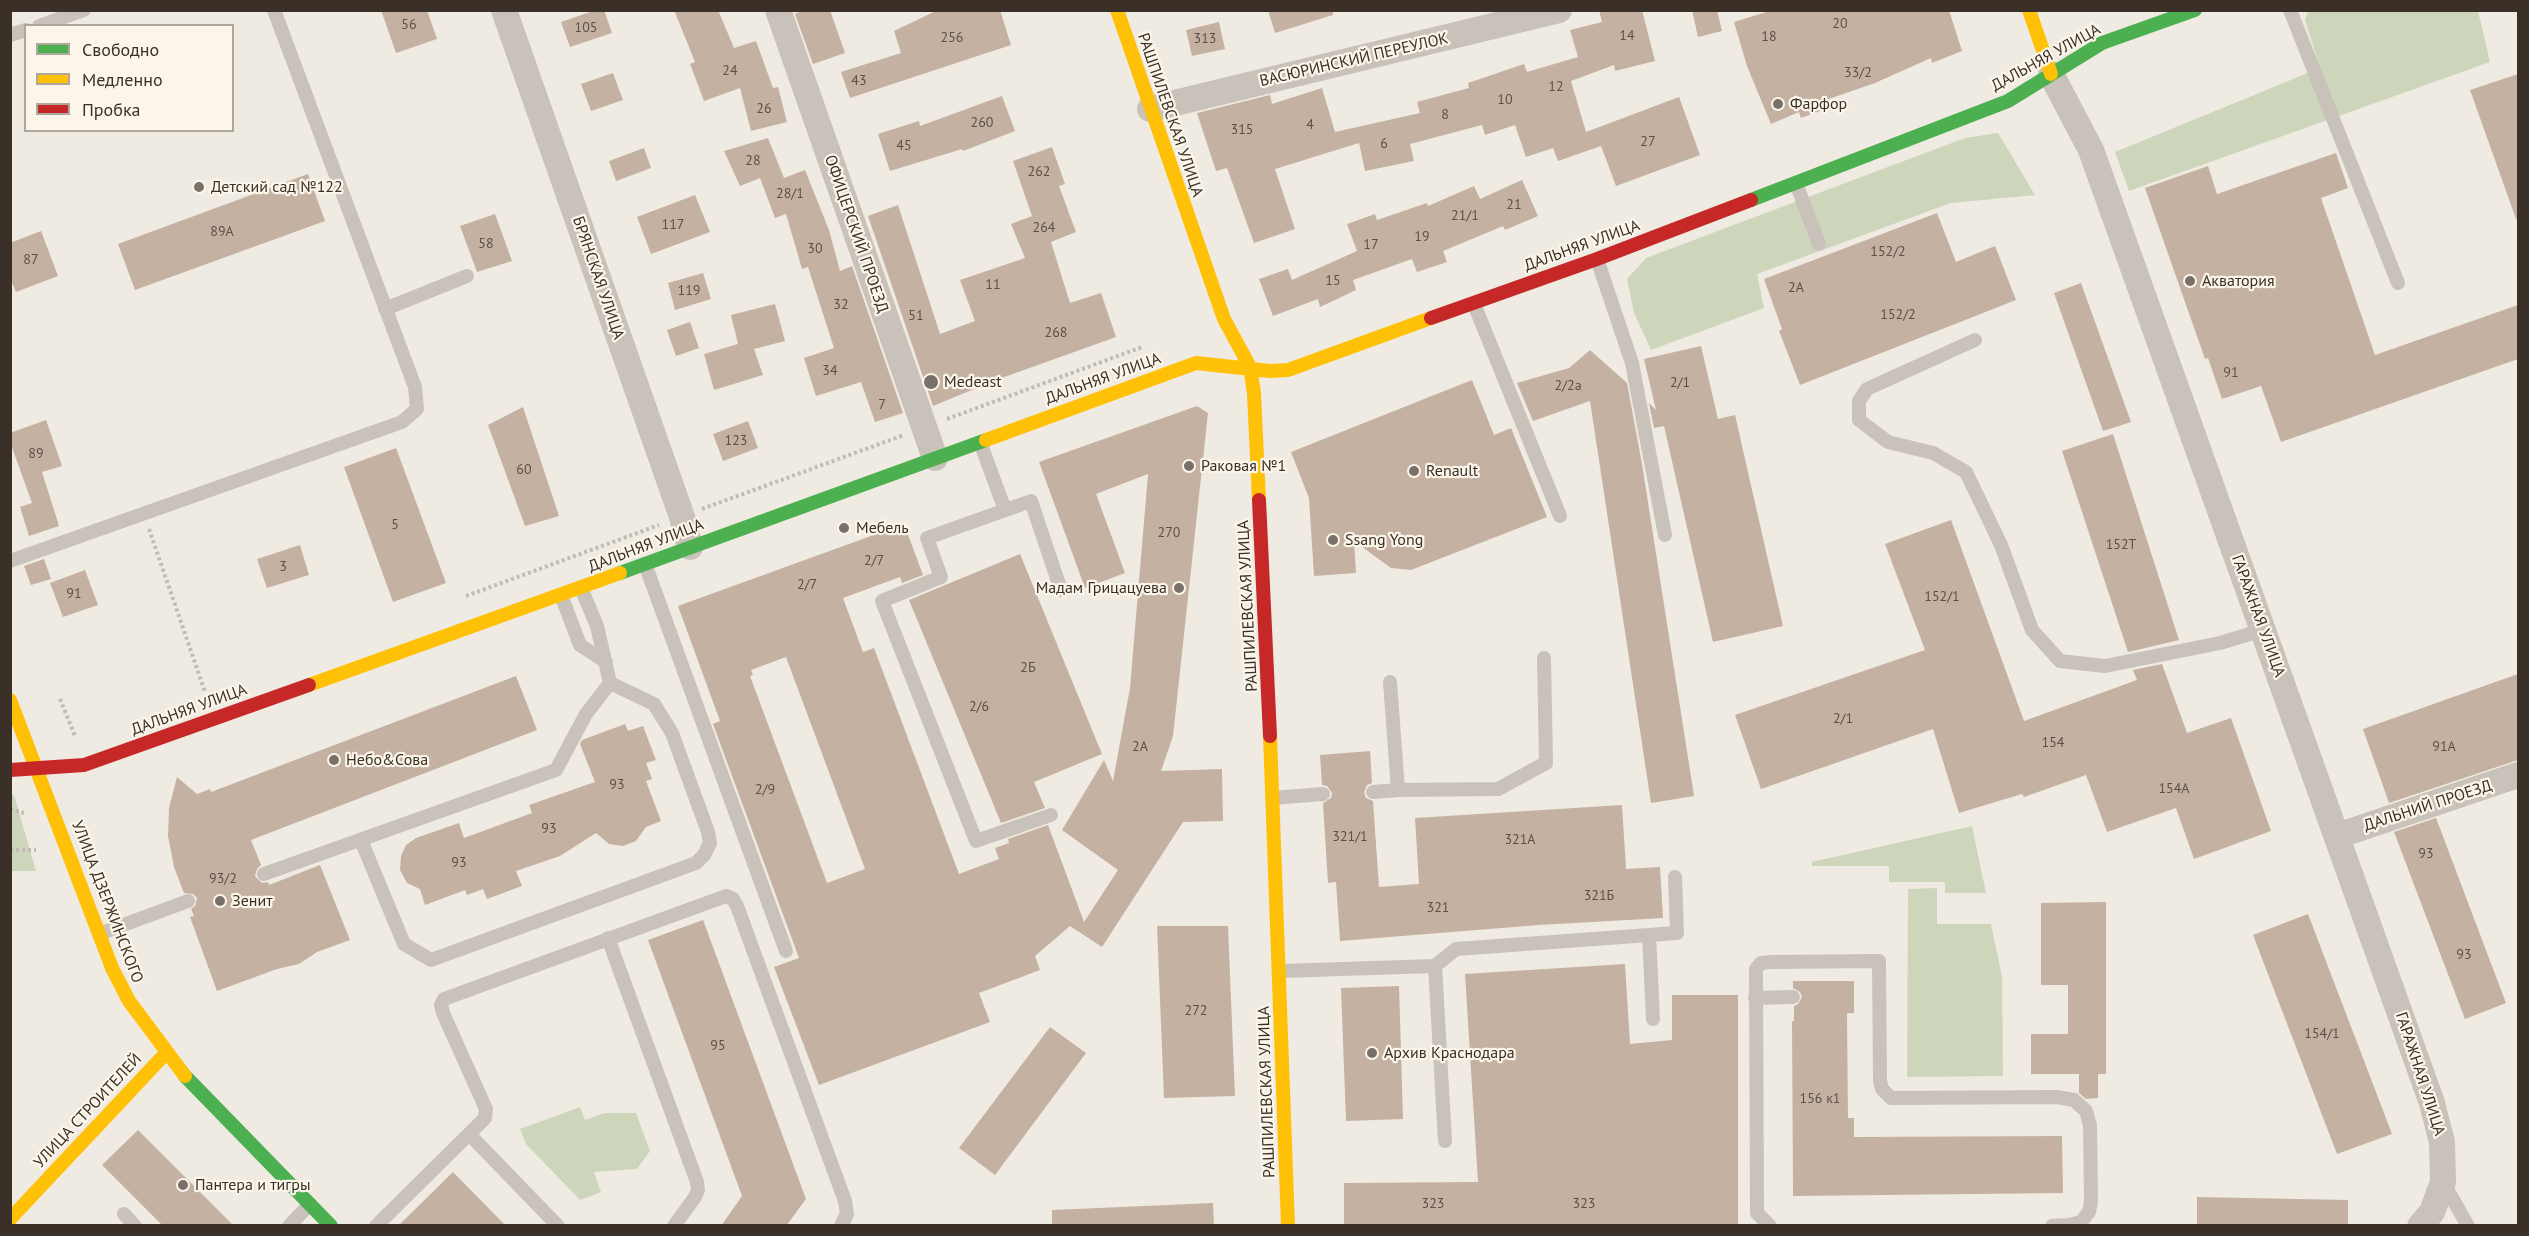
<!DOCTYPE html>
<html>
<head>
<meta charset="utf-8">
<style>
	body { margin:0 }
	#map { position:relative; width:2529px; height:1236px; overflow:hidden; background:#efebe2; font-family:"PT Sans",sans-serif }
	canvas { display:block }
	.frame { position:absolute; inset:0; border:12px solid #3a3028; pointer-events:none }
	.legend { position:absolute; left:24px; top:24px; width:210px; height:108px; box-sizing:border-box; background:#fbf6e9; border:2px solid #aea79c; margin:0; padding:8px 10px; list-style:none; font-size:18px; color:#3a3028 }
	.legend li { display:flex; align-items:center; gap:12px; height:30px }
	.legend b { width:30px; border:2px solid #aea79c }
</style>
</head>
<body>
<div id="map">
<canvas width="2529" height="1236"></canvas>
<div class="frame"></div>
<ul class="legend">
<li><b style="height:8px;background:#4caf50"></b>Свободно</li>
<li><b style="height:8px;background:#ffc107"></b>Медленно</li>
<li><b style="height:8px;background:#c62828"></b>Пробка</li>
</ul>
</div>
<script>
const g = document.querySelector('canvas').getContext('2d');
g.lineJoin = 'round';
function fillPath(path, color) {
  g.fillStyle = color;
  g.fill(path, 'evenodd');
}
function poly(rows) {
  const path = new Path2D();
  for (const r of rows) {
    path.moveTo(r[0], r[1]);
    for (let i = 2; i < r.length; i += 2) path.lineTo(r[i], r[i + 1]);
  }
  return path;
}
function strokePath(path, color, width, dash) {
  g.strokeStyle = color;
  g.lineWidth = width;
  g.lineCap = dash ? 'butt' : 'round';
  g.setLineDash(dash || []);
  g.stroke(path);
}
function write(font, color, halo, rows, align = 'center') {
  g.font = font + ' "PT Sans",sans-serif';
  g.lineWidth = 4.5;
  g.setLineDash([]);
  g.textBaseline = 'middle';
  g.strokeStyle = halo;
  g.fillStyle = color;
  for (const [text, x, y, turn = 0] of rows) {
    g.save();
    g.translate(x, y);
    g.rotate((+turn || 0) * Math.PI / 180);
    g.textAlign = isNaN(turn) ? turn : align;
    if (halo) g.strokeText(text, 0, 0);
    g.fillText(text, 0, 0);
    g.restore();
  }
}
fillPath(poly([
	[2308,11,2478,11,2490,62,2129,191,2115,152,2320,68,2305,20],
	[1998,133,2035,195,1951,203,1757,274,1764,308,1651,350,1634,313,1627,279,1646,258,1965,138],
	[10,794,14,795,36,871,11,871],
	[1972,826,1986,893,1945,893,1945,882,1889,882,1889,866,1812,866,1812,862],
	[1937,888,1937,924,1991,924,2002,977,2003,1076,1907,1077,1908,889],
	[580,1107,585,1120,605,1113,636,1113,650,1151,637,1169,594,1172,601,1192,580,1200,526,1144,520,1129]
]), '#cdd6ba');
fillPath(poly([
	[381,10,427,10,437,39,396,53],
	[596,10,604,10,612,33,570,47,561,22],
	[674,10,718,10,734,48,756,41,773,88,778,87,787,122,751,131,740,88,704,101,690,64,695,62],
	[804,10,830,10,845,53,813,64,795,14],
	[938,10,1000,10,1011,45,850,98,841,72,901,53,894,31],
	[1268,10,1333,10,1333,15,1275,33],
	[1599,10,1642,10,1655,61,1615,71,1614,65,1571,81,1586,132,1679,97,1700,155,1616,186,1601,146,1558,161,1553,148,1526,157,1515,125,1485,135,1482,125,1410,144,1414,161,1365,171,1359,143,1275,169,1295,229,1254,243,1227,168,1216,171,1197,113,1270,95,1272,104,1322,88,1335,132,1420,113,1417,102,1469,88,1468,83,1524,64,1527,72,1578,57,1570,30,1602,22],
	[1692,10,1717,10,1722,31,1698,37],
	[1773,10,1949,10,1962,51,1932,63,1931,58,1875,83,1823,101,1825,109,1801,118,1799,112,1771,124,1747,66,1734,22],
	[1219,22,1225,49,1192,56,1186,30],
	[613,73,623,100,591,111,581,84],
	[2518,74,2518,219,2516,219,2470,90],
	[1002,96,1015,131,963,151,962,149,890,171,878,134,919,121,920,126],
	[768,138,784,178,805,170,829,230,840,271,852,266,903,413,875,422,861,382,816,396,804,358,834,348,808,267,802,269,786,214,775,218,760,178,740,186,724,151],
	[1052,147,1065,184,1059,186,1076,232,1051,242,1070,303,1101,293,1116,337,996,380,933,406,868,216,898,205,940,334,975,321,960,280,1025,258,1011,224,1032,216,1013,161],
	[644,148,651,168,616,181,609,161],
	[2336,153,2348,188,2321,198,2375,355,2518,305,2518,359,2281,442,2261,386,2222,399,2208,358,2205,359,2145,188,2208,166,2217,194],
	[308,174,325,221,135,290,118,244],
	[1522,180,1538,216,1505,230,1503,226,1443,251,1447,262,1417,272,1412,259,1353,280,1356,290,1320,307,1318,299,1273,316,1259,279,1288,269,1292,280,1357,251,1347,224,1375,214,1377,220,1427,203,1428,206,1474,186,1480,199],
	[695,195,710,232,651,254,637,217],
	[1937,213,1956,262,1995,246,2016,300,1800,385,1779,331,1782,329,1764,279],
	[495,214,512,261,477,272,460,226],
	[41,231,58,276,16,292,10,278,10,243],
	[703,273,711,299,675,310,668,283],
	[2081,283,2131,422,2103,431,2054,293],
	[775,304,785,341,754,349,763,375,714,390,704,354,738,344,731,315],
	[690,322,699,348,676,356,667,330],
	[1701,346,1718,419,1735,415,1783,626,1713,642,1664,426,1654,428,1649,403,1656,410,1644,359],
	[1590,350,1627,383,1642,464,1694,796,1651,803,1590,401,1533,421,1517,383,1569,368],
	[1472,380,1494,435,1511,428,1547,517,1411,570,1391,568,1354,541,1356,573,1314,576,1309,498,1291,452],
	[1197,406,1208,413,1173,736,1161,771,1222,769,1223,821,1183,822,1102,947,1070,926,1035,956,1040,970,979,993,990,1022,819,1085,774,967,799,958,713,724,720,721,678,606,904,524,923,575,902,583,900,577,843,598,863,652,874,648,959,874,999,859,995,848,1009,843,1008,839,1048,825,1084,922,1118,870,1062,830,1104,760,1113,781,1130,688,1148,474,1096,494,1125,573,1085,588,1039,462],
	[786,657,865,869,827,883,750,676,753,675,751,670],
	[523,407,559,516,525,526,488,425],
	[46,420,62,466,42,472,59,526,29,536,20,507,32,503,10,442,10,433],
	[748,421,758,448,723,461,713,434],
	[2113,434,2179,640,2128,652,2062,451],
	[396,448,446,583,393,602,344,467],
	[1951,520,2024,721,2137,680,2133,670,2162,664,2187,733,2231,718,2271,831,2194,859,2176,808,2107,832,2086,775,2024,797,2022,794,1959,813,1933,729,1761,789,1735,715,1925,650,1885,544],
	[300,545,309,575,267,588,257,559],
	[1020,554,1102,754,1034,782,1045,808,1001,823,909,600],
	[44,559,51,579,31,585,24,566],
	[85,570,98,605,63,617,50,583],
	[2518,674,2518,760,2389,803,2363,729],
	[516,676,537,730,251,840,261,865,257,869,255,876,262,883,268,882,269,885,320,865,350,940,317,952,299,964,277,969,217,991,190,917,194,916,191,909,195,906,197,898,193,894,184,893,174,867,168,836,169,808,177,777,197,794,210,789,211,792],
	[625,724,628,731,643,726,656,760,646,763,652,779,646,781,661,821,646,827,636,841,623,846,609,844,596,833,560,856,516,871,522,886,487,899,483,889,467,895,465,890,425,905,420,889,407,883,400,870,401,856,406,845,416,838,459,823,464,838,532,813,529,805,595,782,580,744,582,740],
	[1370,751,1372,783,1367,785,1364,792,1366,798,1373,801,1379,887,1419,884,1415,818,1622,805,1626,869,1660,867,1663,918,1539,925,1340,941,1336,882,1328,883,1323,803,1331,798,1332,793,1327,786,1322,785,1320,755],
	[2436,818,2506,1003,2465,1019,2394,832],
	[2106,902,2106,1074,2098,1074,2098,1098,2086,1099,2079,1093,2079,1074,2031,1074,2031,1034,2068,1034,2068,985,2041,985,2041,903],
	[2308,914,2392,1134,2337,1154,2253,935],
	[703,920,806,1199,786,1226,721,1226,742,1196,648,940],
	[1157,926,1228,926,1235,1096,1164,1098],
	[1625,964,1630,1044,1672,1040,1672,995,1738,995,1738,1226,1344,1226,1344,1183,1478,1182,1465,974],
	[1793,981,1854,981,1854,1013,1847,1013,1848,1118,1854,1118,1854,1137,2062,1136,2063,1193,1793,1196,1792,1021,1794,1021,1794,1006,1798,1004,1802,997,1800,992,1793,988],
	[1399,986,1403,1119,1346,1121,1341,988],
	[1050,1027,1086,1053,995,1175,959,1148],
	[138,1130,234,1226,163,1226,102,1165],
	[453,1172,506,1226,398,1226],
	[2197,1197,2348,1200,2348,1226,2197,1226],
	[1213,1203,1214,1226,1052,1226,1052,1210]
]), '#c5b1a2');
strokePath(poly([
	[947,419,1142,347],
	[702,509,904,435],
	[149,529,205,692],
	[466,596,659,525],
	[60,699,75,736],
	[10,809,24,813],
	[10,850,36,850]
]), '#c1bbb2', 4, [3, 3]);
strokePath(poly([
	[2290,10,2398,283],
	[39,26,84,10],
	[10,35,26,30],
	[1796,183,1819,244],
	[1597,259,1632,363,1665,535],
	[1474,304,1560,516],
	[385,309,467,276],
	[1975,340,1867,389,1859,401,1859,420,1888,442,1933,453,1966,472,2001,545,2032,630,2060,661,2105,666,2220,643,2263,630],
	[980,442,1005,510],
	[10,561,402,422,417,409,415,387,274,10],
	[645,564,786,951],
	[561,595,580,645,606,662],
	[1390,682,1398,790,1498,789,1546,763,1544,658],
	[1373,792,1398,790],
	[1273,798,1323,794],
	[1051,815,976,841,882,601,941,577,927,538,1031,501,1061,590],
	[361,840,404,944,431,960,696,863,704,855,710,843,708,832,672,733,654,704,610,683],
	[264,874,556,770,586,714,610,683,597,626,581,588],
	[99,934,188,901],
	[1649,935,1653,1019],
	[608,938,697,1182,698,1190,695,1197,674,1226],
	[1435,966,1456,949,1677,933,1675,877],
	[1280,971,1435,966,1445,1141],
	[1755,998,1793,997],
	[469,1134,485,1118,486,1109,443,1013,441,1005,444,999,726,896,733,899,737,906,845,1201,847,1214,841,1226],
	[2443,1182,2468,1226],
	[124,1214,135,1226],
	[289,1226,310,1204],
	[376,1226,469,1134,558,1226],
	[1770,1226,1757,1213,1756,969,1761,963,1770,962,1879,961,1880,1081,1882,1089,1891,1098,2057,1097,2074,1100,2086,1111,2090,1125,2091,1202,2089,1212,2081,1222,2069,1225,2052,1226]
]), '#c8c2ba', 14);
strokePath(poly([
	[504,10,682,517,690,547],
	[778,10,935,458],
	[2051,74,2091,150,2432,1103,2442,1142,2443,1182,2432,1212,2420,1226],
	[1150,109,1559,10],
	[2337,836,2518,775]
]), '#c8c2ba', 26);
strokePath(poly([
	[1751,200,2008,101,2102,43,2195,10],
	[620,573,986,440],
	[185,1076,331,1226]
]), '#4caf50', 14);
strokePath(poly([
	[1117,10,1224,319,1250,367,1254,393,1259,500],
	[2029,10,2051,74],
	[986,440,1196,363,1270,371,1288,370,1431,318],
	[309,685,620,573],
	[10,700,112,968,129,1001,185,1076],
	[1270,736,1288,1226],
	[10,1219,166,1053]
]), '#ffc107', 14);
strokePath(poly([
	[1431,318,1597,259,1751,200],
	[1259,500,1270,736],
	[10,770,84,765,309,685]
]), '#c62828', 14);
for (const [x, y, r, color] of [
	[1778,104,6,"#797169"],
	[199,187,6,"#797169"],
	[2190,281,6,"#797169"],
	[931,382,8,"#797169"],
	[1189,466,6,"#797169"],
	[1414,471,6,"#797169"],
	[844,528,6,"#797169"],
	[1333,540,6,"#797169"],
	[1179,588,6,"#797169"],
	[334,760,6,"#797169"],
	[220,901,6,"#797169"],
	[1372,1053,6,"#797169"],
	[183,1185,6,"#797169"]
]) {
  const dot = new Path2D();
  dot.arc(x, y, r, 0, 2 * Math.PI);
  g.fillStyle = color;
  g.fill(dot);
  strokePath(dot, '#fbf6e9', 2);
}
write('14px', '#5d5046', null, [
	["20",1840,24],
	["56",409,25],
	["105",586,28],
	["14",1627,36],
	["18",1769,37],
	["256",952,38],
	["313",1205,39],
	["24",730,71],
	["33/2",1858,73],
	["43",859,81],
	["12",1556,87],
	["10",1505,100],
	["26",764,109],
	["8",1445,115],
	["260",982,123],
	["4",1310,125],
	["315",1242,130],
	["27",1648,142],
	["6",1384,144],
	["45",904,146],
	["28",753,161],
	["262",1039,172],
	["28/1",790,194],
	["21",1514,205],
	["21/1",1465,216],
	["117",673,225],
	["264",1044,228],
	["89А",222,232],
	["19",1422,237],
	["58",486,244],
	["17",1371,245],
	["30",815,249],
	["152/2",1888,252],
	["87",31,260],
	["15",1333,281],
	["11",993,285],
	["2А",1796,288],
	["119",689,291],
	["32",841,305],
	["152/2",1898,315],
	["51",916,316],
	["268",1056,333],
	["34",830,371],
	["91",2231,373],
	["2/1",1680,383],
	["2/2а",1568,386],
	["7",882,405],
	["123",736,441],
	["89",36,454],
	["60",524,470],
	["5",395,525],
	["270",1169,533],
	["152Т",2121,545],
	["2/7",874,561],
	["3",283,567],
	["2/7",807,585],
	["91",74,594],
	["152/1",1942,597],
	["2Б",1028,668],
	["2/6",979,707],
	["2/1",1843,719],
	["154",2053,743],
	["2А",1140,747],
	["91А",2444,747],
	["93",617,785],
	["154А",2174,789],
	["2/9",765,790],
	["93",549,829],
	["321/1",1350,837],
	["321А",1520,840],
	["93",2426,854],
	["93",459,863],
	["93/2",223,879],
	["321Б",1599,896],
	["321",1438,908],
	["93",2464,955],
	["272",1196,1011],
	["154/1",2322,1034],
	["95",718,1046],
	["156 к1",1820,1099],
	["323",1433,1204],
	["323",1584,1204]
]);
write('16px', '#3a3028', '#fbf6e9', [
	["ДАЛЬНЯЯ УЛИЦА",2046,58,-29],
	["ВАСЮРИНСКИЙ ПЕРЕУЛОК",1354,60,-13],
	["РАШПИЛЕВСКАЯ УЛИЦА",1170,115,71],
	["ОФИЦЕРСКИЙ ПРОЕЗД",856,234,71],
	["ДАЛЬНЯЯ УЛИЦА",1582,246,-20],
	["БРЯНСКАЯ УЛИЦА",598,278,71],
	["ДАЛЬНЯЯ УЛИЦА",1103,379,-20],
	["ДАЛЬНЯЯ УЛИЦА",646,546,-21],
	["РАШПИЛЕВСКАЯ УЛИЦА",1248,606,-93],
	["ГАРАЖНАЯ УЛИЦА",2258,616,70],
	["ДАЛЬНЯЯ УЛИЦА",189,710,-20],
	["ДАЛЬНИЙ ПРОЕЗД",2428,806,-18],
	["УЛИЦА ДЗЕРЖИНСКОГО",107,902,69],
	["ГАРАЖНАЯ УЛИЦА",2420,1074,72],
	["РАШПИЛЕВСКАЯ УЛИЦА",1267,1092,-92],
	["УЛИЦА СТРОИТЕЛЕЙ",88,1111,-47]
]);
write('16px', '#3a3028', '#fbf6e9', [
	["Фарфор",1790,104],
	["Детский сад №122",211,187],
	["Акватория",2202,281],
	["Medeast",944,382],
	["Раковая №1",1201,466],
	["Renault",1426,471],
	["Мебель",856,528],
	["Ssang Yong",1345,540],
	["Мадам Грицацуева",1167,588,"right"],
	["Небо&Сова",346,760],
	["Зенит",232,901],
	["Архив Краснодара",1384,1053],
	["Пантера и тигры",195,1185]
], 'left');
</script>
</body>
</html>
